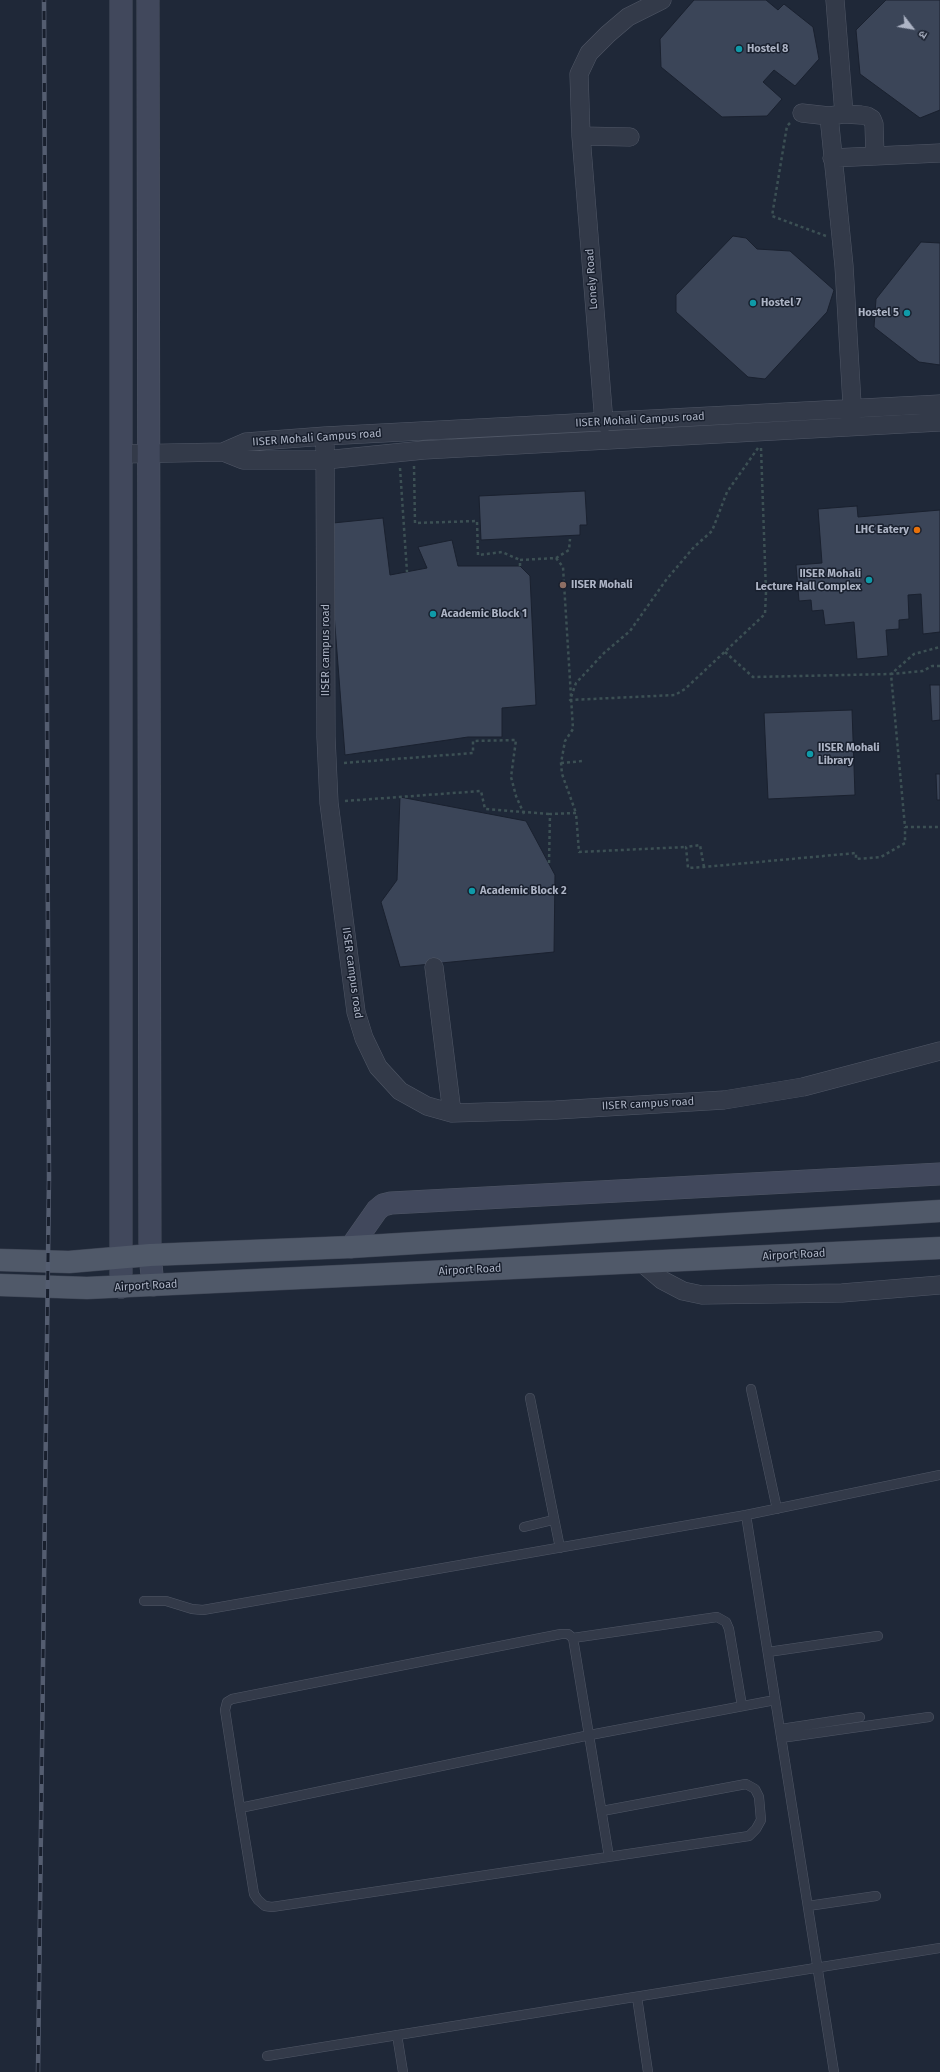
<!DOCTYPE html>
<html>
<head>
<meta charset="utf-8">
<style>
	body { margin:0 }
	#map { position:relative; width:940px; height:2072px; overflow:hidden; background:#1f2838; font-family:"Fira Sans","Noto Sans Devanagari",sans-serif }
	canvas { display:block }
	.north { position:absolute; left:892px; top:8px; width:40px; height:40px; -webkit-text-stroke:3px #181f2d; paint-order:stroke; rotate:121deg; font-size:11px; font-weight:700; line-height:16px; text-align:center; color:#adb4c5 }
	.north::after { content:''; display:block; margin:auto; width:14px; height:18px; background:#adb4c5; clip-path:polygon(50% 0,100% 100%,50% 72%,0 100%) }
</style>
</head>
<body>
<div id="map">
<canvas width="940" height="2072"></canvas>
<div class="north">उ</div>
</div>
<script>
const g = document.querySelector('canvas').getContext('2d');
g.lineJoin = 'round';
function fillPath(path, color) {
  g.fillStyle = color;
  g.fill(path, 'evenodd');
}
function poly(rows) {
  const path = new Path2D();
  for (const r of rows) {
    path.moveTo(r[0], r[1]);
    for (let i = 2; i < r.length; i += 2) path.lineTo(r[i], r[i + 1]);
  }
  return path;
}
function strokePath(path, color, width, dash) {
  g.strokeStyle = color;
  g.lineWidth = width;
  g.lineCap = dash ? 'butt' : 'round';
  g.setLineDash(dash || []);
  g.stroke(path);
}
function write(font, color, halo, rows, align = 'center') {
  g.font = font + ' "Fira Sans",sans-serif';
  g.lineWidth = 3;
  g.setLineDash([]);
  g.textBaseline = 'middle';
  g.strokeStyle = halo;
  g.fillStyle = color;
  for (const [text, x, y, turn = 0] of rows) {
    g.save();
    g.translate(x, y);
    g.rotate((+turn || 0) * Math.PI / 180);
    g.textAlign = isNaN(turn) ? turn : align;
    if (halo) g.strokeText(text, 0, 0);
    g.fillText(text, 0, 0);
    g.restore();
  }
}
const building = poly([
	[694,0,766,0,778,10,784,4,813,27,819,59,795,86,774,70,763,82,782,99,767,116,722,117,661,67,660,39,694,0],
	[886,0,940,0,940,110,920,118,860,74,856,30,886,0],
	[733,236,746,238,757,249,790,251,834,290,827,312,765,379,748,377,676,312,676,295,733,236],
	[921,242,940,243,940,365,919,362,874,327,876,299,921,242],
	[585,491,587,525,580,525,580,535,481,540,479,496,585,491],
	[857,506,858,517,940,510,940,632,923,634,921,594,908,595,909,619,899,620,899,629,886,630,888,656,857,659,854,622,825,625,823,610,812,611,811,600,799,601,796,565,822,563,818,509,857,506],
	[383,518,390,575,427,568,418,547,452,540,458,566,520,566,530,576,536,705,502,708,502,737,468,737,345,755,331,575,333,523,383,518],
	[930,685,940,685,940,720,932,721,930,685],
	[852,710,855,795,768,799,764,713,852,710],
	[936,774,940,774,940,800,937,800,936,774],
	[400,797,526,821,555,875,554,952,400,967,381,902,397,880,400,797]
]);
fillPath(building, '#3b4558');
strokePath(building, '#1a212f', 1);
const lane = poly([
	[751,1389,777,1509],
	[530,1398,560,1548],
	[746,1515,834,2072],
	[524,1527,553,1520],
	[144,1601,166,1601,192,1609,203,1610,746,1515,940,1475],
	[573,1638,717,1617,726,1622,729,1629,742,1706],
	[768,1652,878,1636],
	[781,1729,860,1717],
	[781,1738,929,1717],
	[240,1808,225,1710,227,1702,232,1699,561,1634,568,1634,573,1638,609,1857],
	[602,1811,746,1784,755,1789,759,1797,761,1820,756,1829,749,1836,272,1907,265,1906,258,1900,254,1894,240,1808,590,1735,775,1700],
	[808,1906,876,1896],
	[637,1997,648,2072],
	[397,2035,403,2072],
	[267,2056,940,1948]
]);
const street = poly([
	[835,0,844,114],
	[802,113,829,116],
	[581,136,630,137],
	[832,158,940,153],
	[853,421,844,266,829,116,844,114,861,115,867,116,872,119,874,124,875,156],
	[604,423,581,136,579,74,589,53,608,34,628,17,662,0],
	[325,436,326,737,329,803,356,1012,364,1038,378,1067,400,1091,427,1106,452,1113,556,1110,724,1100,803,1087,940,1051],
	[223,452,243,460,325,460,424,450,940,422],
	[122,454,223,452,246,442,325,436,940,404],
	[434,967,452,1113],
	[641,1262,662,1280,683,1291,702,1295,842,1293,940,1285]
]);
const secondary = poly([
	[121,0,121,1287],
	[148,0,150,1255,153,1285],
	[351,1247,377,1210,383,1205,391,1203,940,1174]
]);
const primary = poly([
	[0,1260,69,1262,150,1255,351,1247,940,1211],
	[0,1285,87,1288,940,1248]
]);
strokePath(lane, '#505766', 10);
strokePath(street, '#505766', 19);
strokePath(secondary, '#505766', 23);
strokePath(primary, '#3c4352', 23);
strokePath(poly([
	[790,123,787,126,772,216,826,236],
	[758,448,727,492,712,531,694,547,666,580,630,631,604,653,576,683,570,700,675,695,685,689,765,614,766,592,761,448],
	[414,466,415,523,477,521,478,555,502,552,520,560],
	[400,468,407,572],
	[556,558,563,567,573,729,565,741,561,763,562,774,576,813],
	[520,566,520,560,556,558,569,550,570,539],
	[725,652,753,677,891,674,914,654,940,647],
	[940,666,932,666,923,671,891,674,905,827,940,827],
	[344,763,473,753,473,741,516,740,511,777,516,796,524,814],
	[561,763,583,761],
	[345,801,481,791,485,809,550,814],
	[549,863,550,814,576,813,579,852,686,847],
	[704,867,700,845,686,847,688,868,704,867,856,853,856,859,881,857,905,843,905,827]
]), '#3c5054', 2.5, [3, 3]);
strokePath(lane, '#333a49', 9);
strokePath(street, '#333a49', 18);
strokePath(secondary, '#41485c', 22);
strokePath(primary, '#505969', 22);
const rail = poly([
	[38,2072,49,1177,44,0]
]);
strokePath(rail, '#545d70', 4.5);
strokePath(rail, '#181f2d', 3, [9]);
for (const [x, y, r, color] of [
	[739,49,4,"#0f9aa8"],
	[753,303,4,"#0f9aa8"],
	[907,313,4,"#0f9aa8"],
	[917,530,4,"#e8710a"],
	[869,580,4,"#0f9aa8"],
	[563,585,4,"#8d6e63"],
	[433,614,4,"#0f9aa8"],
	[810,754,4,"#0f9aa8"],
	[472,891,4,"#0f9aa8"]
]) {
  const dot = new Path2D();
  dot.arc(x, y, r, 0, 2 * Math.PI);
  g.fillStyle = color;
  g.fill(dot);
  strokePath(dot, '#181f2d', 1.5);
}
write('bold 11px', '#adb4c5', '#181f2d', [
	["Hostel 8",747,49],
	["Hostel 7",761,303],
	["Hostel 5",899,313,"right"],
	["LHC Eatery",909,530,"right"],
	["IISER Mohali",861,574,"right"],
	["Lecture Hall Complex",861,587,"right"],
	["IISER Mohali",571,585],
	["Academic Block 1",441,614],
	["IISER Mohali",818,748],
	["Library",818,761],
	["Academic Block 2",480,891]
], 'left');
write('11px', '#adb4c5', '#181f2d', [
	["Lonely Road",592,279,-94],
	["IISER Mohali Campus road",640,420,-3],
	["IISER Mohali Campus road",317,438,-4],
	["IISER campus road",326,650,-90],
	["IISER campus road",352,973,82],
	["IISER campus road",648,1104,-3],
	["Airport Road",794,1255,-3],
	["Airport Road",470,1270,-3],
	["Airport Road",146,1286,-3]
]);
</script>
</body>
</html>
